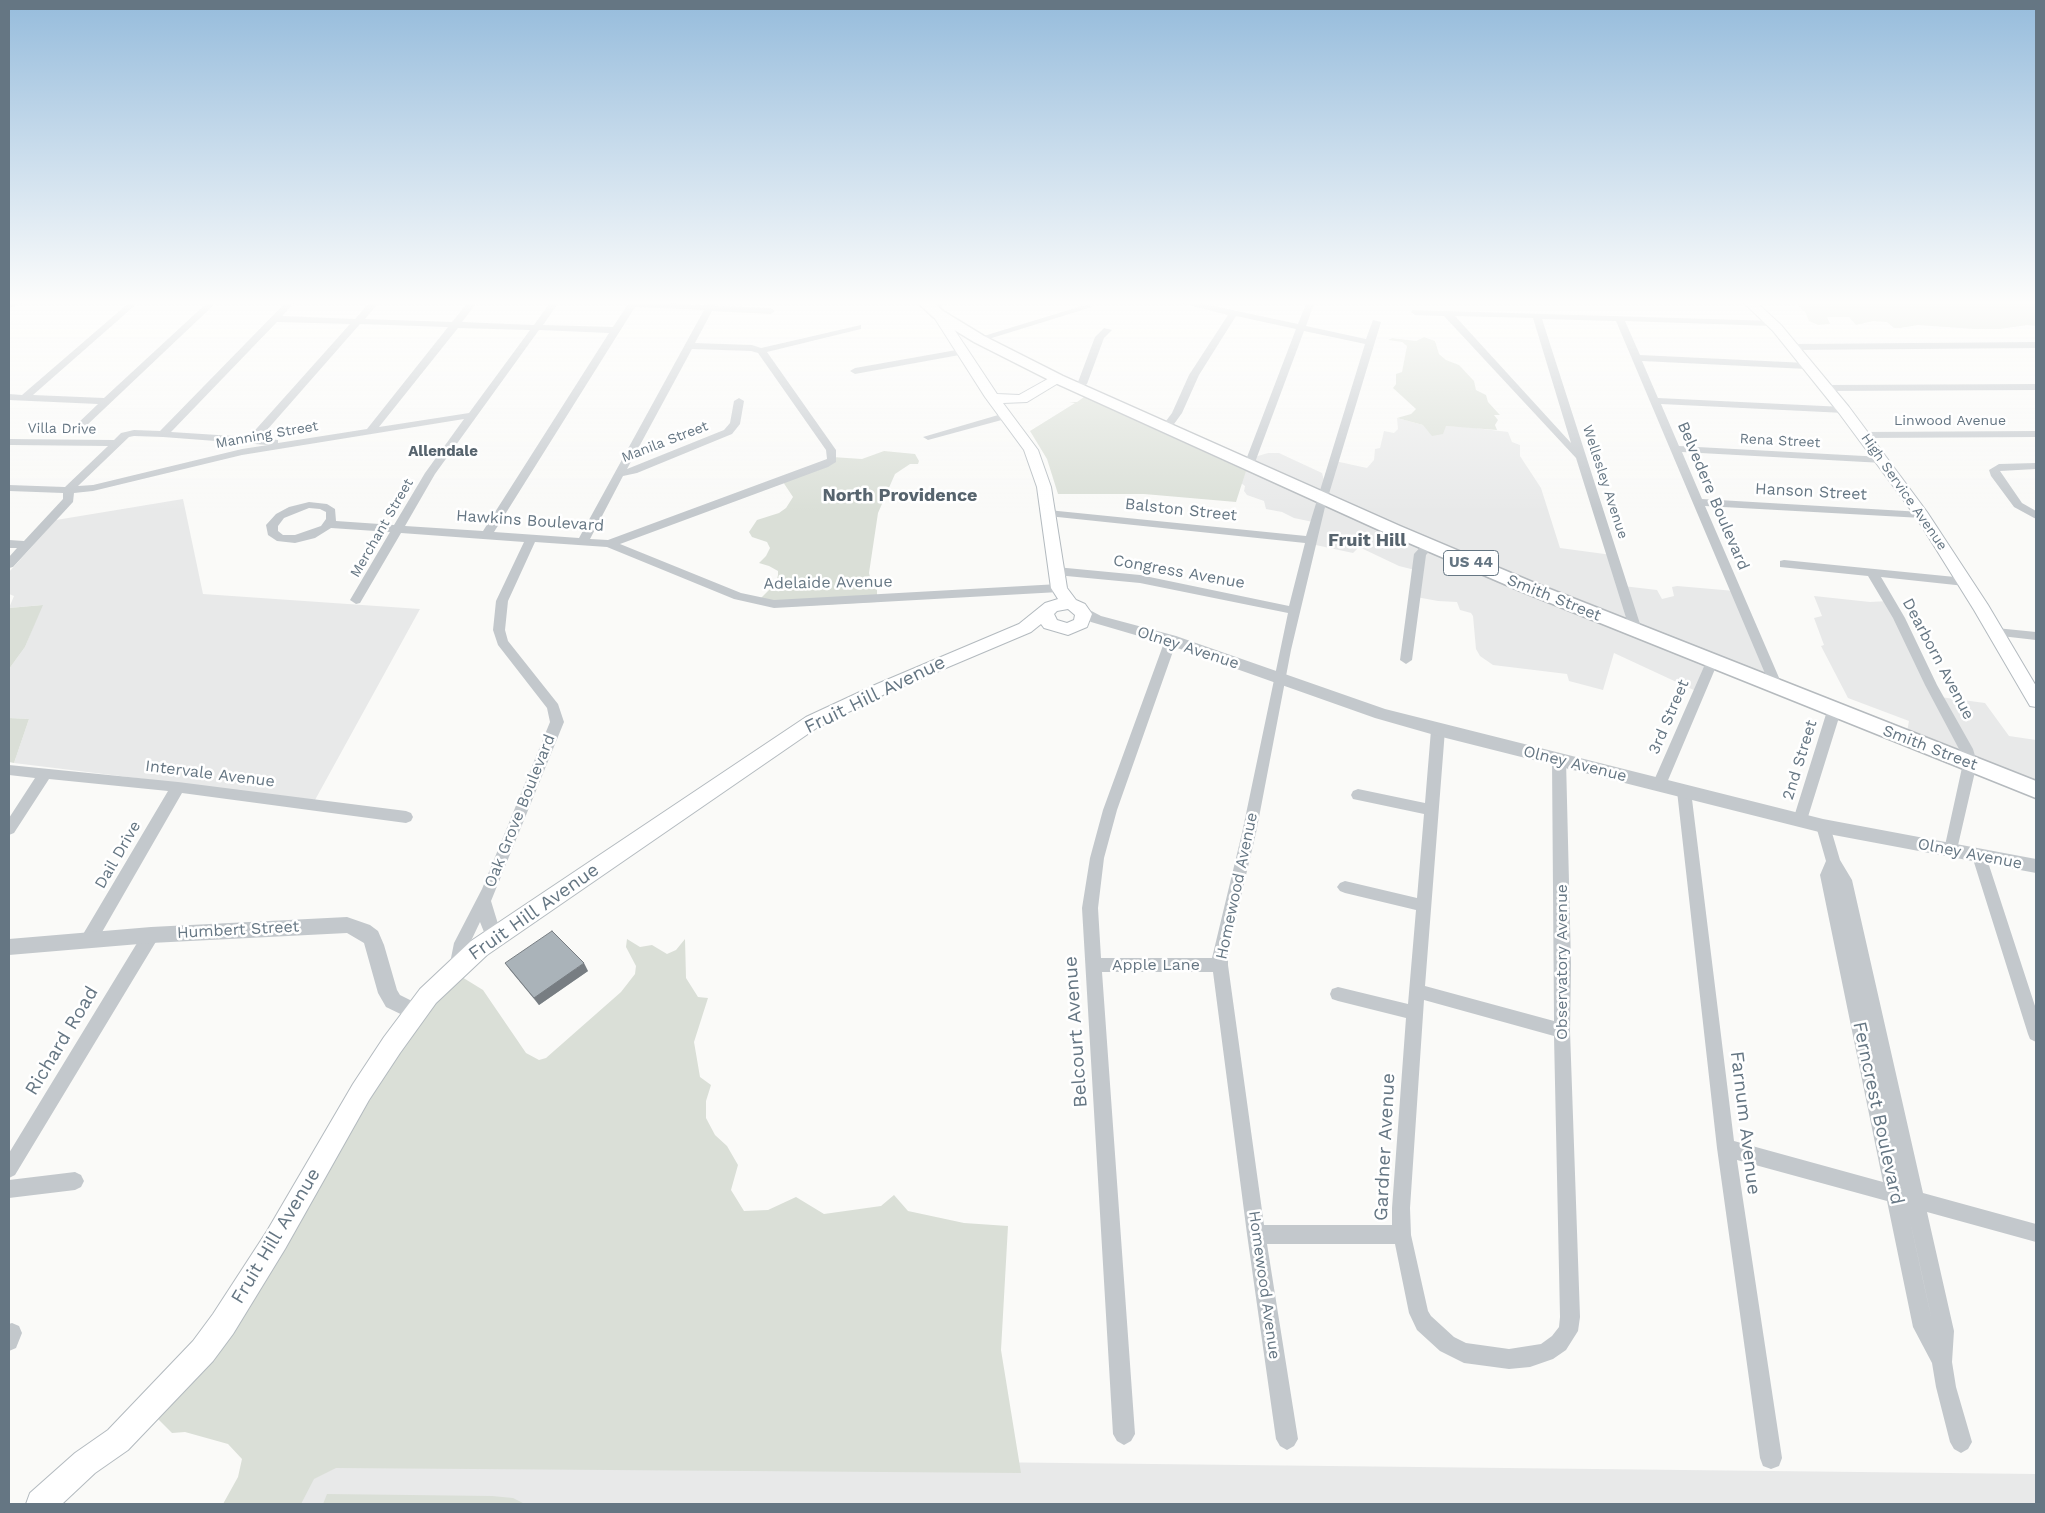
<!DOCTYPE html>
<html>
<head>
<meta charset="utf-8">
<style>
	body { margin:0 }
	#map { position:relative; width:2045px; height:1513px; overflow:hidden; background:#fafaf8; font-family:"Work Sans",sans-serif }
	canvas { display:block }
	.frame { position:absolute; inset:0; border:10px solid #657683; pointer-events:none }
</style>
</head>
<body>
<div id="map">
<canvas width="2045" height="1513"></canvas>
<div class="frame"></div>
</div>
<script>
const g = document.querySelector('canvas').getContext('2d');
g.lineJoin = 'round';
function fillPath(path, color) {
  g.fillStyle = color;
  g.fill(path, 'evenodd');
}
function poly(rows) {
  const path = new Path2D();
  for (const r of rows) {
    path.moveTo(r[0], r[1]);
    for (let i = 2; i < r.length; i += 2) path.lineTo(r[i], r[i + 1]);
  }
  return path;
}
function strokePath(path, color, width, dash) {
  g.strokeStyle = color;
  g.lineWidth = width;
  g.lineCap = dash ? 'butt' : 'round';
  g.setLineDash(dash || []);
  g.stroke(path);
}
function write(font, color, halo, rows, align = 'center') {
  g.font = font + ' "Work Sans",sans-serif';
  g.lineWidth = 5;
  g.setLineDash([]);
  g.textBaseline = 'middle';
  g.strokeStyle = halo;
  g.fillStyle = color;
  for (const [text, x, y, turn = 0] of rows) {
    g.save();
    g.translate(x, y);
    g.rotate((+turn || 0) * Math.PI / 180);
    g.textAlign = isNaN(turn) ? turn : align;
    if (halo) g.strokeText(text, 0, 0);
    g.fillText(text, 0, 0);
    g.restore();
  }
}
fillPath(poly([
	[1397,418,1423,425,1467,427,1508,432,1512,442,1520,445,1520,456,1541,488,1560,548,1612,555,1623,586,1657,590,1662,599,1674,596,1672,587,1677,586,1735,591,1774,687,1713,664,1698,692,1614,653,1603,690,1569,681,1567,674,1493,665,1480,656,1476,649,1473,616,1471,613,1460,610,1457,602,1438,601,1416,597,1419,571,1399,566,1359,547,1353,553,1311,544,1313,522,1294,518,1282,512,1266,509,1264,501,1247,495,1244,491,1245,486,1238,481,1238,478,1248,467,1251,458,1268,453,1279,453,1322,473,1325,484,1335,461,1367,468,1374,460,1375,449,1380,448,1384,431,1394,433,1398,429],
	[183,499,203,594,420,609,315,800,14,763,29,719,9,718,9,669,25,647,42,605,9,608,14,596,9,594,9,572,56,520],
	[1814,596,1870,602,1888,601,1940,697,1985,703,2009,736,2036,740,2036,790,1906,738,1909,721,1848,698,1821,646,1824,645,1814,618,1822,616],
	[271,1454,2036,1474,2036,1504,250,1504]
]), '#e8e9e9');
fillPath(poly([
	[1789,301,2036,301,2036,326,2027,325,2000,329,1974,329,1918,325,1900,328,1894,328,1887,322,1873,321,1856,325,1849,317,1827,317,1830,324,1818,325,1809,321,1805,312,1794,302],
	[1424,337,1435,341,1439,354,1446,360,1459,365,1474,381,1476,390,1486,395,1488,402,1500,415,1494,415,1498,420,1495,425,1497,430,1446,426,1443,434,1432,436,1423,425,1397,418,1411,414,1416,409,1393,388,1396,384,1396,374,1402,372,1407,346,1402,342,1388,340,1392,338,1416,341],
	[1084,397,1246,471,1236,502,1144,494,1058,494,1047,459,1030,431,1075,403,1069,402,1077,402],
	[884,451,915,454,919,461,918,464,910,464,895,474,878,513,869,573,871,581,877,590,877,602,781,607,756,603,776,583,778,575,778,571,769,566,759,563,766,556,770,548,767,542,752,537,749,532,757,520,779,513,786,508,793,497,783,482,832,457,862,459],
	[43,605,25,647,9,669,9,608],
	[9,718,29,719,14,763,9,762],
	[627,939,640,947,652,945,667,954,676,950,685,939,686,978,698,997,708,998,694,1042,700,1077,711,1085,706,1101,706,1118,715,1135,727,1146,738,1165,731,1190,744,1211,768,1210,796,1197,824,1214,881,1206,894,1195,908,1211,964,1223,1008,1226,1001,1350,1021,1473,336,1468,314,1479,301,1504,223,1504,238,1477,242,1459,228,1444,185,1432,172,1433,152,1413,373,1076,457,974,483,990,526,1053,539,1060,546,1058,621,992,635,974,636,966,626,947],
	[327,1494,492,1496,513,1498,525,1504,323,1504]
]), '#dadfd7');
const secondary = poly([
	[1742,301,1755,301,1781,325,1849,407,1927,512,1988,605,2036,686,2036,707,2030,706,1974,610,1916,517,1839,413,1773,331,1742,301],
	[938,310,942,311,997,394,1019,395,1053,376,1058,375,1065,379,1027,402,1003,403,1038,450,1051,487,1067,588,1076,600,1085,604,1092,614,1087,627,1068,635,1044,628,1041,624,1031,632,889,692,818,727,487,955,436,1003,400,1053,369,1100,285,1249,233,1334,213,1361,128,1450,95,1473,62,1504,26,1504,30,1493,75,1453,108,1430,193,1341,213,1314,267,1231,353,1084,384,1037,420,989,471,941,806,717,877,684,1019,624,1045,603,1058,599,1051,588,1037,487,1024,450,985,397,932,314,938,310],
	[1068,609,1075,615,1074,620,1067,623,1057,620,1054,614,1057,611,1068,609]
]);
const primary = poly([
	[916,301,931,301,943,311,984,336,1063,376,1400,526,1537,584,2036,781,2036,798,1523,592,1388,534,1053,382,974,342,933,317,916,301]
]);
strokePath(secondary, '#b3babf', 2);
strokePath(primary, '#b5babe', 3);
fillPath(poly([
	[14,301,29,301,9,308,9,302,14,301],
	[131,301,140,301,33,395,104,398,209,301,218,301,85,427,81,428,76,425,98,404,9,400,9,394,22,395,131,301],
	[287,301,296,301,282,316,355,319,371,301,380,301,365,319,452,322,469,301,478,301,462,322,534,325,551,301,560,301,543,325,613,327,630,301,706,305,709,301,717,301,715,306,771,308,775,311,771,314,712,311,695,343,752,345,761,348,861,325,861,329,767,352,836,450,836,462,828,467,620,544,741,593,774,600,1059,584,1065,588,1059,592,774,608,734,599,607,547,535,542,508,601,505,630,508,641,558,704,564,722,491,901,502,937,500,942,494,944,488,942,480,922,470,943,463,973,457,975,451,973,449,968,454,943,482,889,550,722,547,708,498,645,493,630,496,601,524,542,401,533,360,603,356,604,350,600,390,532,331,528,315,538,295,543,277,541,268,535,266,525,276,514,289,507,309,502,327,504,335,509,336,521,394,525,425,473,464,419,242,455,93,491,74,493,73,502,13,567,9,568,9,557,17,548,9,548,9,540,24,541,63,499,63,493,9,491,9,485,65,487,108,446,9,445,9,439,114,440,121,433,134,430,160,431,287,301],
	[635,307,704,310,579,538,494,532,635,307],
	[277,322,350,324,249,437,171,432,277,322],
	[360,324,448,327,367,429,278,443,278,440,260,438,360,324],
	[458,328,530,330,469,413,379,427,458,328],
	[539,330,609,333,483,531,405,526,435,474,539,330],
	[692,349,751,351,758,353,826,450,827,459,608,540,590,539,623,476,637,473,732,434,740,424,744,401,739,398,734,401,730,423,724,430,627,469,692,349],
	[134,436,163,437,268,445,242,449,93,485,78,486,129,437,134,436],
	[309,508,320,509,326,512,326,519,321,526,295,535,283,535,278,531,278,526,284,518,309,508],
	[1173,301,1190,301,1298,324,1307,301,1315,301,1306,326,1366,339,1373,320,1381,322,1325,507,1291,650,1256,833,1228,951,1228,965,1264,1225,1392,1225,1392,1208,1406,1018,1338,1001,1332,999,1330,994,1332,989,1338,987,1408,1004,1416,910,1345,893,1340,891,1337,887,1340,883,1345,881,1417,898,1424,814,1353,799,1351,795,1353,791,1358,789,1425,803,1431,730,1433,726,1443,726,1445,730,1425,986,1554,1021,1552,760,1554,756,1559,755,1564,756,1566,760,1571,964,1570,1031,1580,1317,1578,1331,1566,1350,1553,1359,1530,1367,1509,1369,1464,1363,1440,1351,1417,1330,1409,1313,1395,1244,1267,1244,1298,1439,1294,1446,1287,1450,1280,1446,1276,1439,1247,1234,1213,972,1102,972,1135,1434,1131,1441,1124,1445,1117,1441,1113,1434,1082,908,1090,858,1103,810,1165,640,1167,637,1175,637,1177,640,1117,810,1104,858,1098,908,1101,958,1212,958,1242,833,1288,613,1140,583,1056,575,1050,571,1056,567,1140,575,1289,606,1305,543,1048,516,1042,513,1048,510,1306,536,1365,344,1304,331,1254,465,1249,468,1244,465,1296,329,1236,316,1199,375,1182,413,1169,431,1165,432,1160,429,1172,413,1189,375,1228,315,1173,301],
	[1424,1000,1554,1036,1560,1317,1559,1327,1552,1336,1541,1344,1509,1349,1466,1343,1454,1337,1431,1316,1428,1311,1411,1235,1410,1208,1424,1000],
	[1085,305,1092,307,982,341,974,339,1085,305],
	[1412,310,1776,321,1776,325,1773,326,1625,321,1640,355,1807,363,1812,366,1807,369,1642,361,1658,398,1844,407,1849,410,1844,413,1661,404,1679,446,1883,457,1888,460,1883,463,1682,452,1702,499,1922,512,1928,515,1922,518,1705,506,1783,687,1777,692,1772,690,1616,321,1542,319,1640,624,1640,630,1634,634,1628,630,1628,624,1576,458,1444,316,1415,315,1411,312,1412,310],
	[1455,316,1533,318,1571,443,1455,316],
	[1104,328,1112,330,1104,338,1087,384,1079,390,1073,390,1071,388,1078,382,1095,337,1104,328],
	[2036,342,2036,348,1792,350,1787,347,1792,344,2036,342],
	[962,349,967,352,965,354,855,374,850,371,855,368,962,349],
	[2036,384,2036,390,1825,391,1820,388,1825,385,2036,384],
	[1005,413,1009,414,1009,418,928,440,923,437,1005,413],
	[2036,431,2036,437,1863,438,1858,435,1863,432,2036,431],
	[2036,463,2036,469,2000,471,2022,503,2036,511,2036,519,2014,507,1991,476,1989,470,1999,464,2036,463],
	[1429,541,1435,545,1426,555,1412,660,1406,664,1400,660,1414,554,1425,542,1429,541],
	[1784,560,1965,578,1971,582,1965,586,1881,577,1905,618,1937,685,1973,749,1977,763,1956,854,1951,856,1946,854,1944,850,1963,763,1959,749,1925,685,1893,618,1868,576,1780,567,1780,561,1784,560],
	[1996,628,2036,632,2036,640,1992,635,1990,632,1992,629,1996,628],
	[1712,658,1718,662,1666,785,1664,789,1654,789,1652,785,1706,662,1712,658],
	[1834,706,1841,711,1807,820,1805,824,1800,826,1795,824,1793,820,1827,711,1834,706],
	[9,765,178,782,406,811,411,813,413,817,411,821,406,823,182,793,94,946,88,948,82,946,80,941,82,936,168,791,49,779,14,833,9,835,9,818,35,778,9,775,9,765],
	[1684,786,1689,787,1691,791,1734,1141,1883,1182,1820,875,1826,861,1816,826,1818,822,1823,820,1828,822,1830,826,1840,860,1852,880,1923,1193,2036,1224,2036,1242,1927,1212,1954,1331,1952,1362,1956,1387,1972,1442,1968,1449,1961,1453,1954,1449,1950,1442,1936,1387,1932,1363,1913,1327,1887,1201,1737,1160,1782,1458,1779,1466,1771,1469,1763,1466,1760,1458,1717,1148,1677,791,1679,787,1684,786],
	[1907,1207,1933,1325,1923,1280,1907,1207],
	[1979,850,1984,852,1986,856,2036,1009,2036,1042,2030,1039,2028,1034,1972,856,1974,852,1979,850],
	[151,928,157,930,159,935,157,940,15,1175,9,1178,9,1153,145,930,151,928],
	[75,1172,81,1175,84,1181,81,1187,75,1190,9,1198,9,1180,75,1172],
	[12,1323,19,1326,22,1333,16,1348,9,1351,9,1324,12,1323]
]), '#c3c8cc');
fillPath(poly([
	[940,301,957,301,930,310,925,307,940,301],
	[1082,606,1101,616,1176,636,1385,709,1823,819,2036,859,2036,873,1823,833,1438,736,1375,718,1166,644,1091,622,1075,611,1082,606],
	[347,917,370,925,378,931,384,945,397,990,400,995,422,1006,425,1012,422,1018,415,1021,386,1007,378,993,364,943,347,933,151,943,9,955,9,939,151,927,347,917]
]), '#c3c8cc');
fillPath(secondary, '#fff');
fillPath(primary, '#fff');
fillPath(poly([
	[505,963,588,971,539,1005,510,970]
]), '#929a9f');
fillPath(poly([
	[584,963,588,971,539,1005,534,998]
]), '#777d82');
const building = poly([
	[552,931,584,963,534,998,505,963,552,931]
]);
fillPath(building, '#aab3b9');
strokePath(building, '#777d82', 1);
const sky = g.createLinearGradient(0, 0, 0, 513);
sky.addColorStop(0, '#96bcdc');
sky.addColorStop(0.59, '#fdfdfc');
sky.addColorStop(1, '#fdfdfc00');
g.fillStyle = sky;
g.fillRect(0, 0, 2045, 513);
write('14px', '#657683', '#fff', [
	["Linwood Avenue",1950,421],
	["Villa Drive",62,429,1],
	["Manning Street",267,435,-10],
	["Rena Street",1780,441,3],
	["Manila Street",665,442,-21],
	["Wellesley Avenue",1605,482,72],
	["High Service Avenue",1904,492,55],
	["Merchant Street",382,528,-60]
]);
write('bold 15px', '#57646e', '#fff', [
	["Allendale",443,452]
]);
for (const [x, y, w] of [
	[1471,563,55]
]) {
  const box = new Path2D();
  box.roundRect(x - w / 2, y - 12.5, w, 25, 4);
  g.fillStyle = '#fff';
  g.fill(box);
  strokePath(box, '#657683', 1);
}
write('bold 15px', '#657683', null, [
	["US 44",1471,563]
]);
write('16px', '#657683', '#fff', [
	["Hanson Street",1811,492,3],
	["Belvedere Boulevard",1713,496,67],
	["Balston Street",1181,510,6],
	["Hawkins Boulevard",530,521,4],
	["Congress Avenue",1179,572,10],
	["Adelaide Avenue",828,583,-1],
	["Smith Street",1554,598,22],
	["Olney Avenue",1188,648,18],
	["Dearborn Avenue",1938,659,62],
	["3rd Street",1669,717,-67],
	["Smith Street",1930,748,21],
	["2nd Street",1800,760,-73],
	["Olney Avenue",1575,764,14],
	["Intervale Avenue",210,774,7],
	["Oak Grove Boulevard",520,811,-68],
	["Olney Avenue",1970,854,11],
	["Dail Drive",118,855,-60],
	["Homewood Avenue",1237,886,-78],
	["Humbert Street",238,930,-3],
	["Observatory Avenue",1562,962,-90],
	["Apple Lane",1156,965],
	["Homewood Avenue",1264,1285,82]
]);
write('bold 18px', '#57646e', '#fff', [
	["North Providence",900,496]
]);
write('bold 18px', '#57646e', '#fff', [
	["Fruit Hill",1367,541]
]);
write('19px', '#657683', '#fff', [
	["Fruit Hill Avenue",875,695,-26],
	["Fruit Hill Avenue",534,912,-35],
	["Belcourt Avenue",1076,1032,-94],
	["Richard Road",62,1041,-59],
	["Ferncrest Boulevard",1878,1113,78],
	["Farnum Avenue",1745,1123,83],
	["Gardner Avenue",1385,1147,-87],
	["Fruit Hill Avenue",276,1236,-59]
]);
</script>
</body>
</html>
